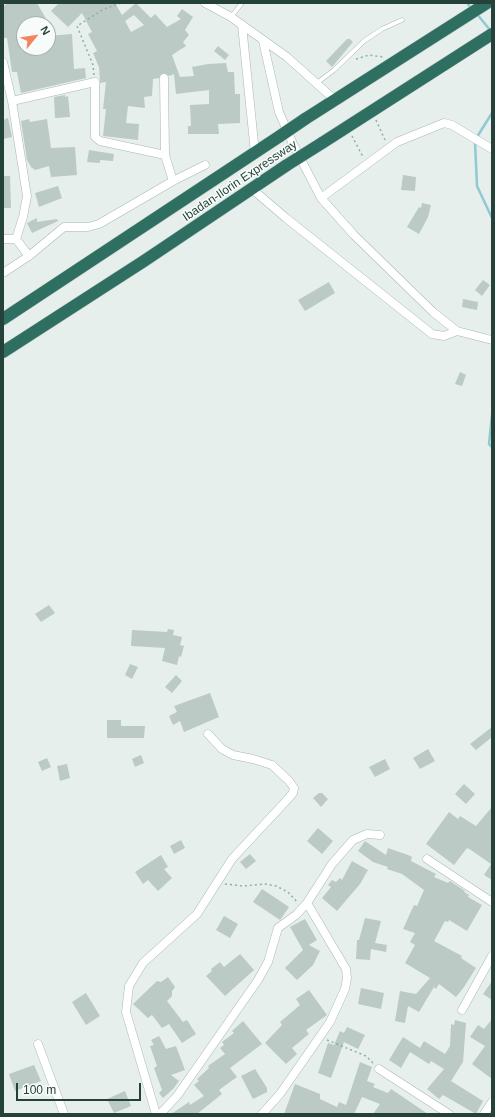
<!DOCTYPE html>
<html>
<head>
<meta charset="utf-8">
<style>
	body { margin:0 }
	#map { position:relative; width:495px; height:1117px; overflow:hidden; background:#e6efeb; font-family:Helvetica,sans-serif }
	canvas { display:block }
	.frame { position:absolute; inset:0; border:4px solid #24423a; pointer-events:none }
	.north { position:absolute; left:16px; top:16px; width:40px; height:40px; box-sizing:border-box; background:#f7fbf9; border:1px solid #a3b1ad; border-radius:50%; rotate:60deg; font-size:11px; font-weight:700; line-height:16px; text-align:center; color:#24423a }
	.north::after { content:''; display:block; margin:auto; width:14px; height:18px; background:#f4845f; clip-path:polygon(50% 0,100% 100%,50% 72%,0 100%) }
	.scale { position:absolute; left:16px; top:1083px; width:125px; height:18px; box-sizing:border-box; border:2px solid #24423a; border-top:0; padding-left:5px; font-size:12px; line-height:14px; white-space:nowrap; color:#24423a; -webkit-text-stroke:3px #f7fbf9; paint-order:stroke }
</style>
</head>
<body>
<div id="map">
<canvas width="495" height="1117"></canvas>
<div class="frame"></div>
<div class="north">N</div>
<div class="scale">100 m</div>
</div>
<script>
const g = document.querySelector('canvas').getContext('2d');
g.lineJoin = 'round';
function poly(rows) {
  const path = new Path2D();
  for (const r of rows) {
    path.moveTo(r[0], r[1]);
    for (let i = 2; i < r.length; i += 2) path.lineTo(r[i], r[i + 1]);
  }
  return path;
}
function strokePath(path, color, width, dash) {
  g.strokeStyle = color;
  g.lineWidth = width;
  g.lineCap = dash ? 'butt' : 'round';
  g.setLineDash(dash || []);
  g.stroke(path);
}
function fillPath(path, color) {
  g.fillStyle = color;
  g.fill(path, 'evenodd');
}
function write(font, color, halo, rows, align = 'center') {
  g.font = font + ' Helvetica,sans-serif';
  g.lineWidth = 3;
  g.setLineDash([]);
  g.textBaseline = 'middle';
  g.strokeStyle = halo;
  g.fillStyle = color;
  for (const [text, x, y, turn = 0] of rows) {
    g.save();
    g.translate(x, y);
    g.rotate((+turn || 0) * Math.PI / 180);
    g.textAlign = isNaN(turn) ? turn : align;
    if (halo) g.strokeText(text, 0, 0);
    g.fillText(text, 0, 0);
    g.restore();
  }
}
strokePath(poly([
	[467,3,472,9],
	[477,14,490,30],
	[477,137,492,113],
	[475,142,477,186,492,218],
	[492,415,489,444,492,447]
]), '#8ec9d4', 2.5);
fillPath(poly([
	[7,3,37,3,49,24,24,24,24,48,48,48,48,36,72,34,74,69,85,68,86,78,21,93,17,72,12,72,7,38,3,38,3,7],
	[59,3,115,3,122,15,136,3,151,18,155,14,167,27,181,19,177,16,182,9,193,17,185,30,189,35,183,42,186,46,172,55,180,77,194,76,192,67,208,64,226,63,228,72,234,72,235,94,240,94,240,123,218,124,219,134,188,134,188,126,191,126,190,105,209,104,209,90,176,94,174,74,169,76,164,73,159,78,153,79,152,96,144,97,145,108,128,106,126,123,139,124,138,140,103,136,106,109,103,109,106,82,100,83,99,67,93,53,97,51,88,34,92,32,82,13,68,27,51,11],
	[134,15,144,25,131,32,125,21],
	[347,39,350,39,353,42,332,67,326,61],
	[218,46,229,55,225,60,214,51],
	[65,95,65,97,68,96,70,117,55,118,54,97],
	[8,118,12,137,3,139,3,120],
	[29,119,30,122,47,119,51,148,75,147,77,175,51,177,49,166,35,170,31,167,27,160,21,121],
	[89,150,114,154,113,161,100,160,100,163,87,162],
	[403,175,416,177,415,191,401,190],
	[3,176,10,176,11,208,3,208],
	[58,186,62,198,39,207,35,193],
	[422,203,431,205,428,217,419,234,407,227,419,207,421,208],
	[37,218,37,222,57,219,58,221,32,233,27,223],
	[483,280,490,285,482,296,475,290],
	[329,282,335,293,305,311,298,300],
	[463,299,478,302,477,310,462,307],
	[460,372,466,375,462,386,455,384],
	[49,605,55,613,41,622,35,614],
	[168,629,174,630,173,635,182,637,180,645,184,646,181,657,179,656,177,665,162,661,165,648,131,646,132,630,167,632],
	[130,664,138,667,132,679,125,675],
	[176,675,182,681,172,693,165,687],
	[210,693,219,717,184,732,180,721,173,725,169,716,177,712,174,706],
	[107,720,121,720,121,726,145,726,144,738,107,738],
	[492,727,492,737,476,750,470,744],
	[428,749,435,761,420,769,413,758],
	[141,755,144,763,135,767,132,759],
	[47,758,51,767,42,771,38,762],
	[385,759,390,769,375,777,369,767],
	[67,764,70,778,60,781,57,766],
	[464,784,475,794,466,804,455,794],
	[319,793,322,793,328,799,321,807,313,798],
	[492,807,492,880,484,875,491,864,471,850,467,848,454,865,426,844,449,812,458,819,460,816,476,826],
	[318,828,333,841,322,854,307,841],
	[181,840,185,848,174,854,170,846],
	[365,841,386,855,388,848,408,855,412,857,411,861,436,874,434,877,448,883,450,881,465,891,464,892,469,895,468,897,482,905,467,931,449,920,448,922,445,921,434,941,462,956,461,958,476,968,464,987,456,997,439,984,436,989,434,987,419,1012,408,1006,405,1023,395,1021,400,991,416,994,430,978,405,963,415,945,410,942,415,933,403,929,414,905,417,906,424,890,402,874,387,869,388,867,373,862,358,851],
	[250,854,256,861,246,869,240,862],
	[161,855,168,867,164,869,172,878,158,891,148,880,143,884,135,872],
	[352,861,368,870,360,884,337,911,322,898,331,887,328,885,332,880,336,882,340,878,342,880],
	[262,889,289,907,280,920,253,902],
	[224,916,238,924,230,938,216,930],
	[365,918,381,921,375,943,387,945,386,952,371,949,370,960,356,959,357,940,359,940],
	[305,919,317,940,309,945,320,951,313,965,297,980,285,968,303,950,290,927],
	[240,954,254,970,225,996,206,976,212,971,211,969,220,962,224,967],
	[168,977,175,987,172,991,172,996,167,1001,183,1022,187,1020,196,1034,182,1043,169,1024,162,1028,152,1015,148,1018,133,1004,157,981,161,982],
	[492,981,492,1000,483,994],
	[361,988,384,993,381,1009,358,1004],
	[309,990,327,1015,306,1030,309,1034,292,1048,297,1054,286,1064,265,1043,282,1025,280,1022,300,1005,296,999],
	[86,993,100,1016,86,1025,72,1002],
	[492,1019,492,1079,472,1064,485,1046,470,1037,478,1025,484,1029],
	[455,1020,466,1023,463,1062,451,1081,483,1101,476,1114,443,1095,439,1099,427,1089,444,1069,431,1061,429,1064,410,1052,401,1068,389,1060,403,1037,420,1048,424,1041,445,1054,450,1046,451,1024,454,1025],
	[243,1021,262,1044,230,1068,237,1077,219,1090,222,1094,197,1114,171,1114,189,1102,190,1105,204,1096,194,1085,199,1081,197,1079,209,1068,208,1066,225,1054,220,1048,224,1045,222,1042,234,1033,232,1031],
	[347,1027,365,1035,358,1049,344,1042,331,1078,318,1073,328,1043,334,1045,340,1031,344,1033],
	[159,1036,166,1049,176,1046,185,1070,171,1075,179,1081,173,1089,163,1098,159,1093,162,1090,154,1068,157,1066,150,1046,154,1045,151,1040],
	[360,1062,372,1067,367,1081,375,1084,373,1087,388,1093,391,1089,428,1114,373,1114,380,1104,362,1097,354,1114,284,1114,295,1084,320,1094,320,1099,337,1107,339,1102,346,1105],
	[34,1065,41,1081,15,1091,9,1074],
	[255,1069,267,1088,267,1092,253,1099,241,1076],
	[125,1091,131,1106,114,1113,107,1099]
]), '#bbcac4');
const lane = poly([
	[231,17,242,3],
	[317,83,334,70,364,41,382,29,402,20]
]);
const street = poly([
	[205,3,231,17,287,57,336,101],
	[242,25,255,153],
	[263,41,279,112,293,144,321,198,354,235,433,312,457,331,492,340],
	[3,62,12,101,27,196,23,217,16,239],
	[164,78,165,155,173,181],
	[12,101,95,82,95,137,100,141,165,155],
	[252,189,286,218,432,334,444,336,457,331],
	[321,198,397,142,444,123,452,125,492,149],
	[3,239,16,239,29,256],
	[3,273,29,256,64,227,88,227,99,224,173,181,205,165],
	[427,859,492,902],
	[462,1010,492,956],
	[38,1044,64,1114],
	[379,1069,449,1114],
	[156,1114,126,1012,129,986,143,963,197,914,232,859,286,801,293,793,294,788,289,781,272,765,253,759,233,755,222,749,208,734],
	[160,1114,177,1096,258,980,268,962,278,928,296,915,307,903,332,864,353,840,367,834,380,835],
	[262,1114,280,1094,330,1022,345,989,347,978,346,969,307,903],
	[484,1114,492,1102]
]);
const highway = poly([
	[305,119,487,3],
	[322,143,492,34],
	[3,319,280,136],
	[3,352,144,261,287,165]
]);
strokePath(lane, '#a8b8b2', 5);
strokePath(street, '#a8b8b2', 9);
strokePath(highway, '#c2cac8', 13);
strokePath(poly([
	[356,59,369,55,383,57],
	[94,75,93,65,77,26,104,9,121,3],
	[376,120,385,140],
	[352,136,363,157],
	[225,884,243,886,265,884,276,886,288,892,297,902],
	[327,1040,366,1056,373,1063]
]), '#86b3a5', 1.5, [2, 3]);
strokePath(lane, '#fff', 4);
strokePath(street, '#fff', 8);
strokePath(highway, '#2f6f62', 12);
const highwayBridge = poly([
	[280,136,305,119],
	[287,165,322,143]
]);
strokePath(highwayBridge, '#c2cac8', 13, []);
strokePath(highwayBridge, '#2f6f62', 12);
write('12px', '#24423a', '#f7fbf9', [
	["Ibadan-Ilorin Expressway",240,181,-34]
]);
</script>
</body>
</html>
